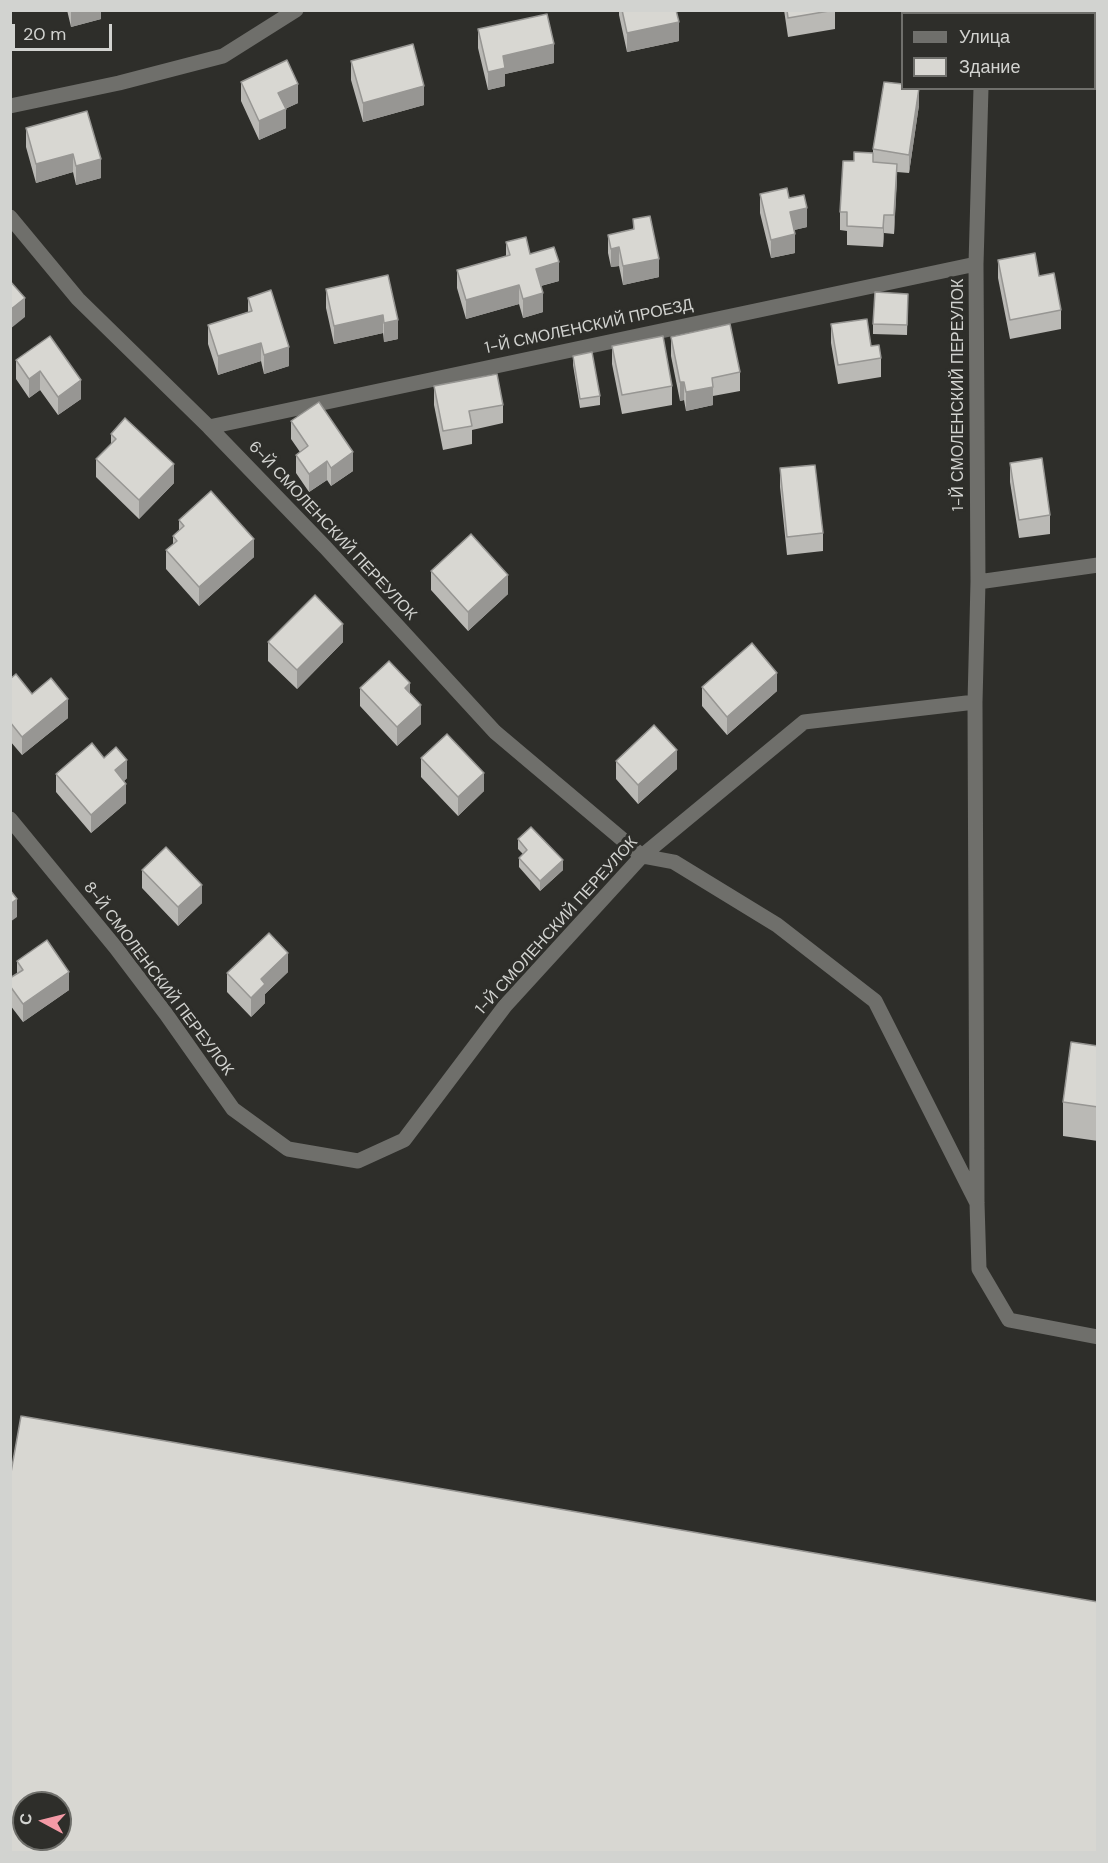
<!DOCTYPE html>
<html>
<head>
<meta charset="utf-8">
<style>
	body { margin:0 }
	#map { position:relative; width:1108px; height:1863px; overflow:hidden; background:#2e2e2a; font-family:"DM Sans",sans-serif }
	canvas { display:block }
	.frame { position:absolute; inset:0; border:12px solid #d2d3d0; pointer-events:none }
	.legend { position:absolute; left:901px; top:12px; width:195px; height:78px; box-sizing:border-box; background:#2e2e2a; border:2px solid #70706c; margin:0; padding:8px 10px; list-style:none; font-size:18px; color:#d2d3d0 }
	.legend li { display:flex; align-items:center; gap:12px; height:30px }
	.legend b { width:30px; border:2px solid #70706c }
	.north { position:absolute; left:12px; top:1791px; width:60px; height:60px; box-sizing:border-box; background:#2e2e2a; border:2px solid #70706c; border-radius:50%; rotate:277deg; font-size:16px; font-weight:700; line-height:24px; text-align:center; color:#d2d3d0 }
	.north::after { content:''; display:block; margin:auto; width:21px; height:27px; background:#f49aa6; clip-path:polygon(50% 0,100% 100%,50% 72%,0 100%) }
	.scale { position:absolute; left:12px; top:24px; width:100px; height:27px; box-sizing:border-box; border:3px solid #d2d3d0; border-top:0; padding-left:8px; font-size:18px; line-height:21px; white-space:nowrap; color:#d2d3d0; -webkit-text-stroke:4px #2e2e2a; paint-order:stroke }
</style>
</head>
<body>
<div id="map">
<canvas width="1108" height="1863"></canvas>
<div class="frame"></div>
<ul class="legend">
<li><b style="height:8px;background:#6f6f6b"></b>Улица</li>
<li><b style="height:16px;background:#d8d7d2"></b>Здание</li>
</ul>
<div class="north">С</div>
<div class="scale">20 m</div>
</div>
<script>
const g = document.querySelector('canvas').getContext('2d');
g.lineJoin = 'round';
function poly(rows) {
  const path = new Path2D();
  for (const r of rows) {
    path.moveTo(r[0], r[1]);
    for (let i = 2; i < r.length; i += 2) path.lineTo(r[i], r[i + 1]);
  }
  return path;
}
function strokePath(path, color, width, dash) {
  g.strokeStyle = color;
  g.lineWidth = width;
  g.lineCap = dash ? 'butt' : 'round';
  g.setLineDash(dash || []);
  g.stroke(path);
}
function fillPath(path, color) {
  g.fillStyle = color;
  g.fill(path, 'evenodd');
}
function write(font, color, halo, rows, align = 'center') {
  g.font = font + ' "DM Sans",sans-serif';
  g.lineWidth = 6;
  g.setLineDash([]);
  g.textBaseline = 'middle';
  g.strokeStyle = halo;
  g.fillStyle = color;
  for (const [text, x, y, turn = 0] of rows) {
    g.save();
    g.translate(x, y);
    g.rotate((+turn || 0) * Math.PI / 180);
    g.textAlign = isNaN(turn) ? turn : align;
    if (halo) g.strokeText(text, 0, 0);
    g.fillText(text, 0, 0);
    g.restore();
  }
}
strokePath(poly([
	[983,14,983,10],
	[981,88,976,264,978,582,975,702,977,1203,979,1269,1009,1320,1098,1337],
	[10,106,119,83,223,56,296,10],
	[10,217,78,299,209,427,325,547,495,732,642,856,674,862,777,925,875,1001,977,1203],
	[209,427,976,264],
	[978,582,1098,565],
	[10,819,116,948,166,1014,233,1109,288,1149,358,1161,404,1140,505,1006,642,856,804,722,975,702]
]), '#6f6f6b', 15);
fillPath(poly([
	[67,10,101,10,101,19,71,27],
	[619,10,676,10,679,41,627,52,619,15],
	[784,10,835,10,835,29,788,37],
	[1047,10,1098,10,1098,11,1047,11],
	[478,29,554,63,505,74,505,86,488,90,478,48],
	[351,61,424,105,363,122,351,80],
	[241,82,298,103,285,109,286,128,259,140,241,101],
	[919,105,909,173,897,172,894,234,884,233,883,247,847,245,847,231,840,230,840,212,854,161,873,153,873,149],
	[87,111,101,178,76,185,73,172,36,183,26,147,26,128],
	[760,194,789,198,807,227,794,230,795,253,771,258,760,213],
	[633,219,659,277,623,285,619,266,611,267,608,253,608,235,633,229],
	[506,242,530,254,559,281,541,286,543,312,523,318,519,304,466,319,457,288,457,270,506,256],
	[998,260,1039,276,1061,310,1061,329,1010,339,998,278],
	[388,275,398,339,384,342,383,333,334,344,326,308,326,289],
	[908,294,907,335,873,334,873,324],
	[248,298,289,366,264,374,261,361,218,375,208,344,208,325,248,312],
	[831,324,881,358,881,377,838,384,831,343],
	[50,336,81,399,58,415,40,390,29,398,16,379,16,360],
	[671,337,740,372,740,391,713,396,713,405,686,411,684,400,680,401,671,356],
	[612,346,672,386,672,405,622,414,612,364],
	[573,356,600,396,600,405,580,408,573,365],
	[434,386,503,405,503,423,472,430,472,444,443,450,434,405],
	[291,421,353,471,331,486,327,480,309,492,296,473,296,455,300,452,291,439],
	[111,434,174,483,139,519,96,477,96,459,111,444],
	[1010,463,1050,515,1050,534,1019,538,1010,482],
	[780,468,823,533,823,551,787,555,780,487],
	[179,520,254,557,199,606,166,569,166,550,173,545,173,536,179,531],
	[431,571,508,594,468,631,431,590],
	[268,642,343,642,297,689,268,661],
	[10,679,68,718,22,755,10,741],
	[702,687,777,691,727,735,702,706],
	[360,688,410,694,421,724,397,746,360,706],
	[104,758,127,778,124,781,126,803,91,833,56,792,56,774],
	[421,758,484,791,458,816,421,777],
	[616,761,677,769,638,804,616,779],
	[518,839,563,870,540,891,519,867,519,858,523,854,518,849],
	[142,870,202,903,178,926,142,888],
	[17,961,69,990,23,1022,10,1005,10,978,17,974],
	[288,972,265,994,265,1003,251,1017,227,992,227,973],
	[1098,1046,1098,1141,1063,1136,1063,1102]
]), '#bab9b5');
fillPath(poly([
	[71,10,101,10,101,19,71,27],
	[679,22,679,41,627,52,627,33],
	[554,44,554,63,505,74,505,86,488,90,488,72,503,56],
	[298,84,298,103,278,112,278,93],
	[424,86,424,105,363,122,363,103],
	[919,88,919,105,909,173,909,155],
	[286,109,286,128,259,140,259,121],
	[73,154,73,172,36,183,36,164],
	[101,159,101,178,76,185,76,166],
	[897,164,897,182,894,234,894,215],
	[807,208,807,227,790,231,790,212],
	[884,215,884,233,883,247,883,228],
	[795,234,795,253,771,258,771,240],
	[619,247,619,266,611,267,611,249],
	[659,259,659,277,623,285,623,266],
	[559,262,559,281,536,287,536,269],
	[519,285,519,304,466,319,466,300],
	[543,293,543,312,523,318,523,299],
	[25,298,25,317,10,329,10,310],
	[383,315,383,333,334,344,334,326],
	[398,320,398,339,384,342,384,323],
	[261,343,261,361,218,375,218,356],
	[289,347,289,366,264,374,264,355],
	[40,371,40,390,29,398,29,379],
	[81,380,81,399,58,415,58,397],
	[680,382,684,382,684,400,680,401],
	[713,387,713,405,686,411,686,392],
	[353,452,353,471,331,486,331,468],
	[327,461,327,480,309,492,309,474],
	[174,464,174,483,139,519,139,500],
	[254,539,254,557,199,606,199,587],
	[508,575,508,594,468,631,468,612],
	[343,624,343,642,297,689,297,670],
	[777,673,777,691,727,735,727,717],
	[410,683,410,702,405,688],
	[68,699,68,718,22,755,22,737],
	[421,705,421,724,397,746,397,727],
	[677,750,677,769,638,804,638,785],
	[127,760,127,778,115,789,115,770],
	[484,773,484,791,458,816,458,797],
	[126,784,126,803,91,833,91,815],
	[563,860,563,870,540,891,540,881],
	[202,885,202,903,178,926,178,907],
	[17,899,17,917,10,922,10,904],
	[288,953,288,972,265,994,265,1003,251,1017,251,998,261,979],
	[69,972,69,990,23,1022,23,1004]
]), '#979693');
const building = poly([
	[622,10,676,10,679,22,627,33,622,10],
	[787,10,835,10,788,18,787,10],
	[547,14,554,44,503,56,505,68,488,72,478,29,547,14],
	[413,44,424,86,363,103,351,61,413,44],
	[287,60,298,84,278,93,286,109,259,121,241,82,287,60],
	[884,82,903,84,903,88,919,88,909,155,873,149,884,82],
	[87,111,101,159,76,166,73,154,36,164,26,128,87,111],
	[854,152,873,153,873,162,897,164,894,215,884,215,883,228,847,226,847,212,840,212,843,161,854,161,854,152],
	[787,188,789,198,804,195,807,208,790,212,795,234,771,240,760,194,787,188],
	[650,216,659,259,623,266,619,247,611,249,608,235,634,229,633,219,650,216],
	[526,237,530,254,554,247,559,262,536,269,543,293,523,299,519,285,466,300,457,270,510,255,506,242,526,237],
	[1035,253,1039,276,1054,273,1061,310,1010,320,998,260,1035,253],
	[388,275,398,320,384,323,383,315,334,326,326,289,388,275],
	[10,281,25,298,10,310,10,281],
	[271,290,289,347,264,355,261,343,218,356,208,325,252,311,248,298,271,290],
	[875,292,908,294,907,325,873,324,875,292],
	[867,319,871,346,879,345,881,358,838,365,831,324,867,319],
	[730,324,740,372,712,378,713,387,686,392,684,382,680,382,671,337,730,324],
	[50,336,81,380,58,397,40,371,29,379,16,360,50,336],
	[663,336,672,386,622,395,612,346,663,336],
	[592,352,600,396,580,399,573,356,592,352],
	[497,374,503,405,469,411,472,426,443,431,434,386,497,374],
	[319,402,353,452,331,468,327,461,309,474,296,455,308,446,291,421,319,402],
	[125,418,174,464,139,500,96,459,116,439,111,434,125,418],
	[1042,458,1050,515,1019,520,1010,463,1042,458],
	[815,465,823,533,787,537,780,468,815,465],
	[211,491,254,539,199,587,166,550,177,541,173,536,184,526,179,520,211,491],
	[471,534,508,575,468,612,431,571,471,534],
	[315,595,343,624,297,670,268,642,315,595],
	[752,643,777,673,727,717,702,687,752,643],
	[389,661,410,683,405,688,421,705,397,727,360,688,389,661],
	[16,674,32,694,51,678,68,699,22,737,10,722,10,679,16,674],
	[654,725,677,750,638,785,616,761,654,725],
	[447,734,484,773,458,797,421,758,447,734],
	[92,743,104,758,116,747,127,760,115,770,126,784,91,815,56,774,92,743],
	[531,827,563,860,540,881,519,858,527,850,518,839,531,827],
	[166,847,202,885,178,907,142,870,166,847],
	[10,890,17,899,10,904,10,890],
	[269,933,288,953,261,979,265,984,251,998,227,973,269,933],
	[47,940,69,972,23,1004,10,986,10,978,23,970,17,961,47,940],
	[1071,1042,1098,1046,1098,1107,1063,1102,1071,1042],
	[21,1416,1098,1602,1098,1852,10,1852,10,1478,21,1416],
	[24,1803,60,1803,60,1839,24,1839,24,1803]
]);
fillPath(building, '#d8d7d2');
strokePath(building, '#979693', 1.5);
write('16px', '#d2d3d0', '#2e2e2a', [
	["1-Й СМОЛЕНСКИЙ ПРОЕЗД",589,327,-12],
	["1-Й СМОЛЕНСКИЙ ПЕРЕУЛОК",959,395,-90],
	["6-Й СМОЛЕНСКИЙ ПЕРЕУЛОК",332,531,47],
	["1-Й СМОЛЕНСКИЙ ПЕРЕУЛОК",557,926,-48],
	["8-Й СМОЛЕНСКИЙ ПЕРЕУЛОК",158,979,53]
]);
</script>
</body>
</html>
